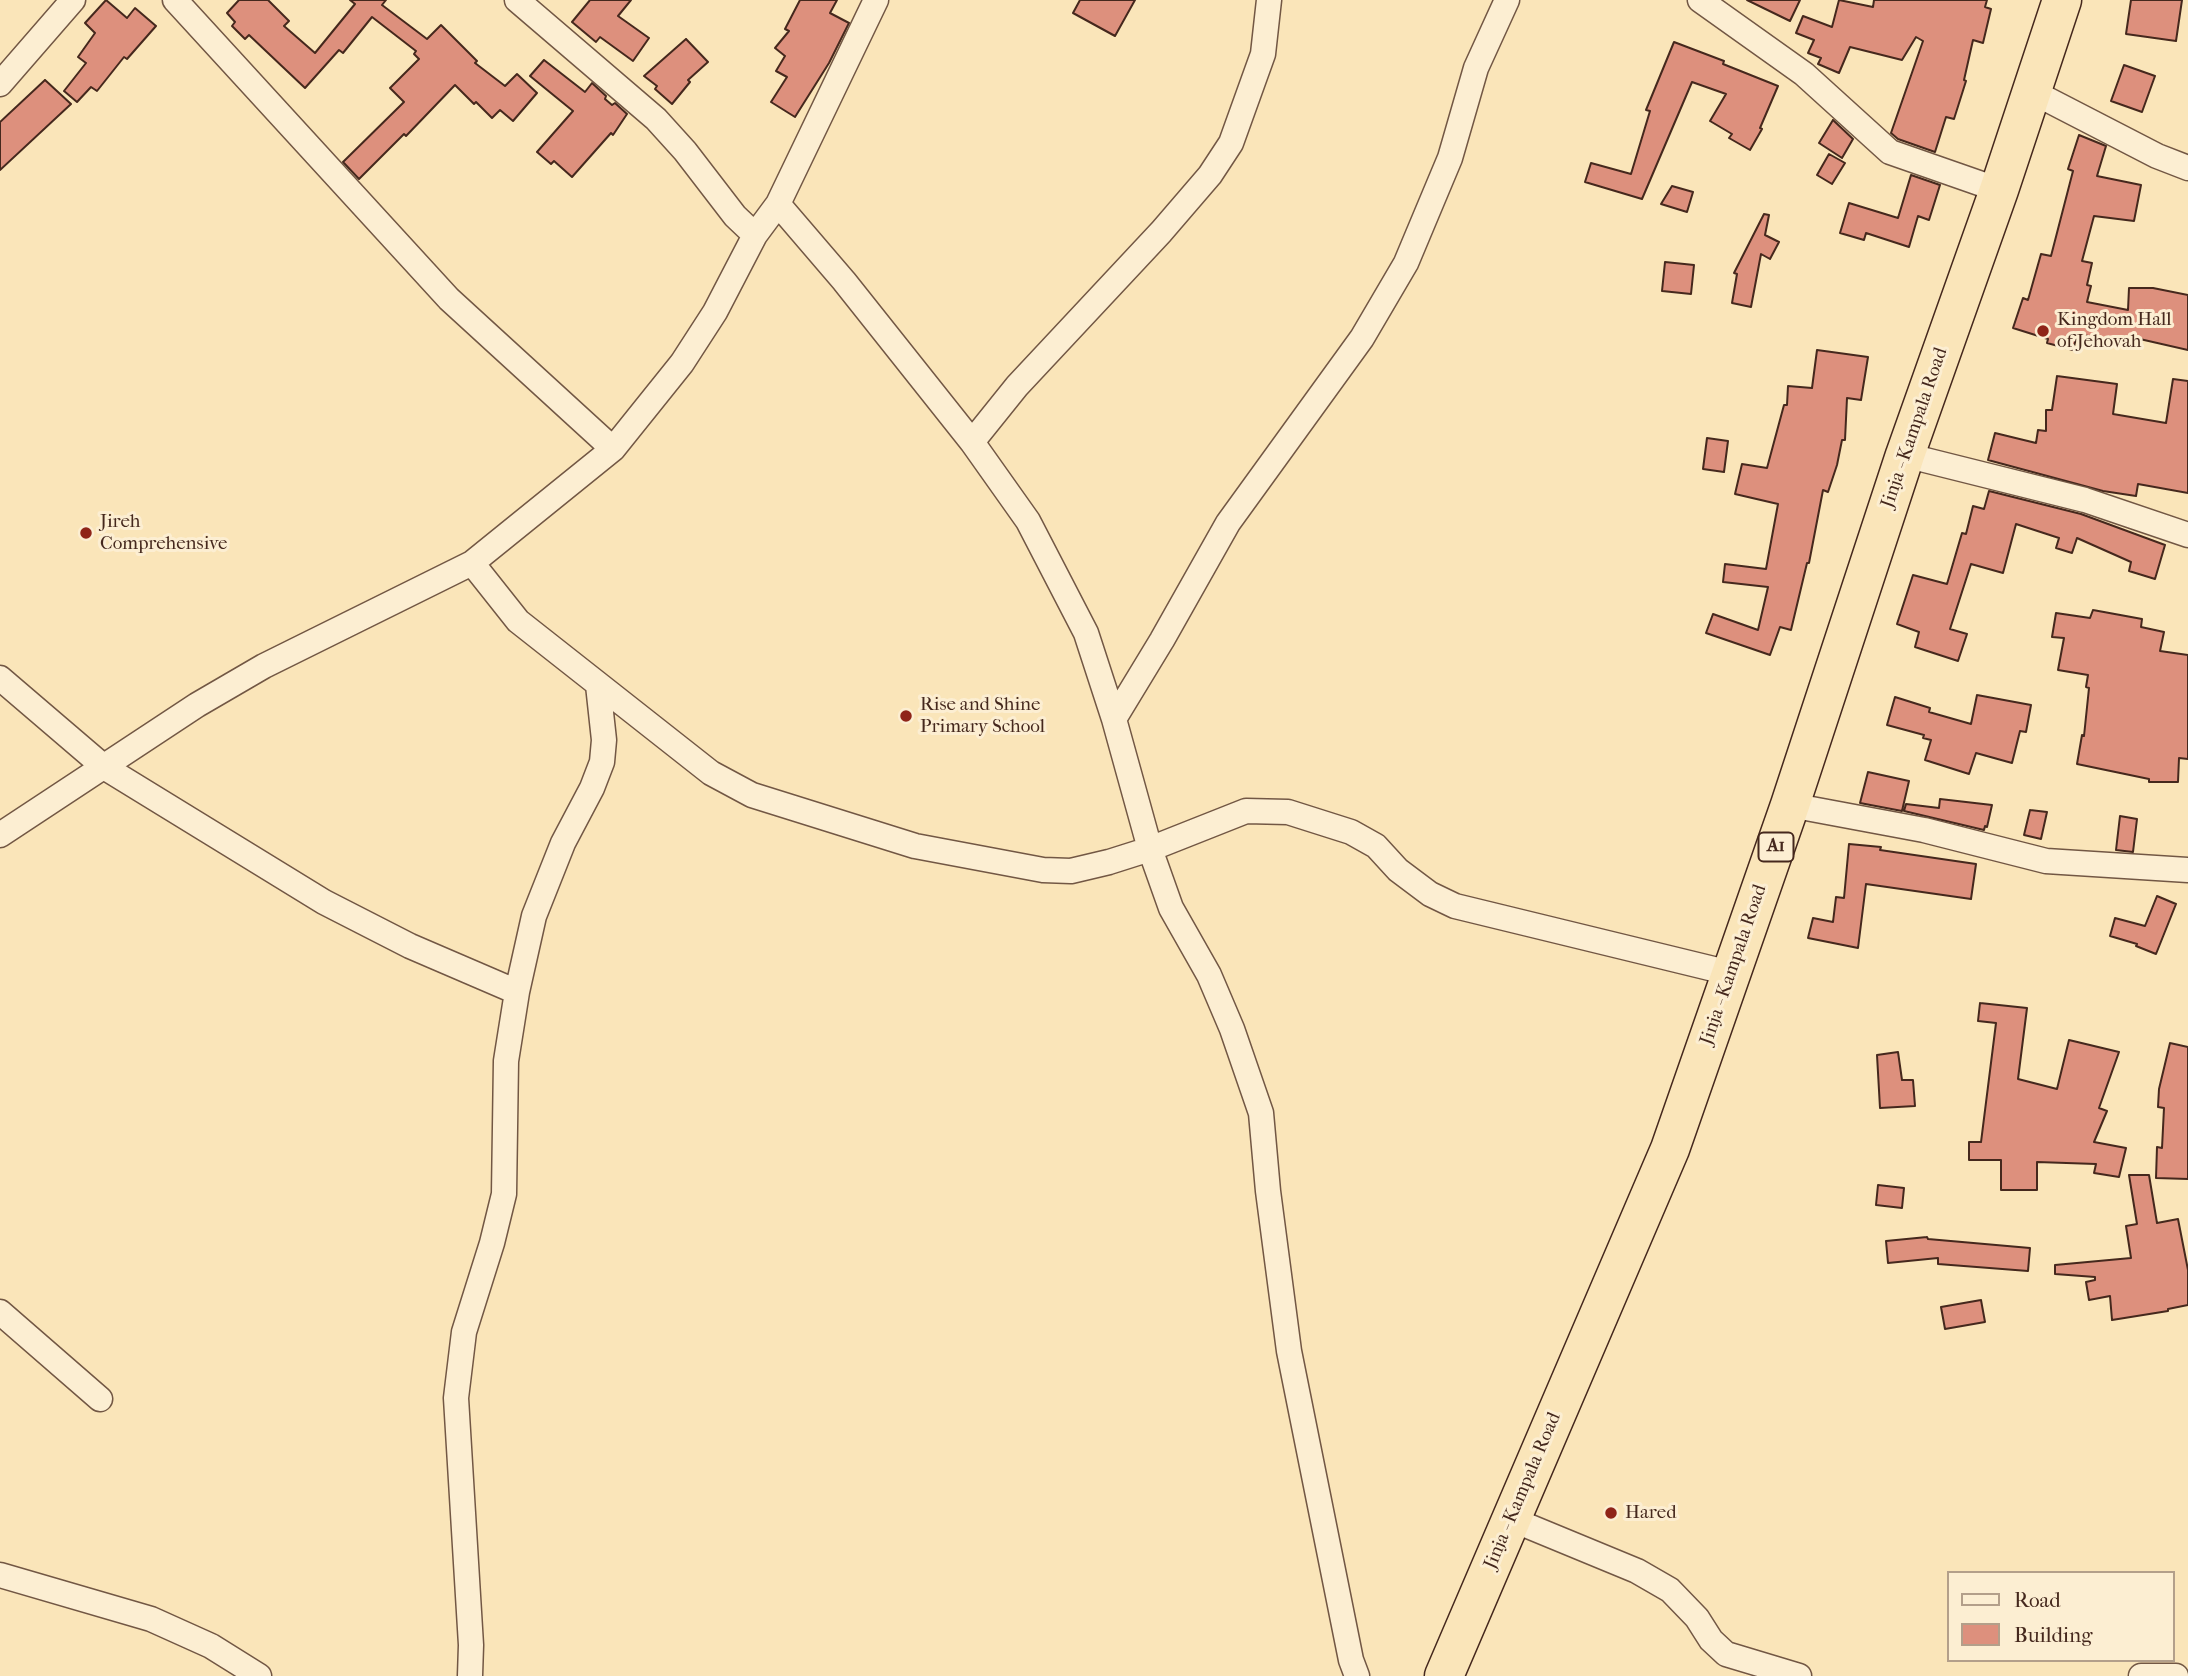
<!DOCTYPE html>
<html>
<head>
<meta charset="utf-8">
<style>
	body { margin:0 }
	#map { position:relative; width:2188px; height:1676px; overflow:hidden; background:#fae5b9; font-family:"IM FELL French Canon",serif }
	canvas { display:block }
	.legend { position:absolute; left:1947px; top:1571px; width:228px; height:91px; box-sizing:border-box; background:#fceed2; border:2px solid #b39f8a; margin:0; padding:9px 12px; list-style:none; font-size:21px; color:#45281d }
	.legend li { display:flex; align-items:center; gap:14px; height:35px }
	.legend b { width:35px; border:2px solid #b39f8a }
</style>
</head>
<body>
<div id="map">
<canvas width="2188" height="1676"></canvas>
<ul class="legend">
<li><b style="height:9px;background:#fceed2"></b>Road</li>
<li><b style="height:19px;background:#dd907d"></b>Building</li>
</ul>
</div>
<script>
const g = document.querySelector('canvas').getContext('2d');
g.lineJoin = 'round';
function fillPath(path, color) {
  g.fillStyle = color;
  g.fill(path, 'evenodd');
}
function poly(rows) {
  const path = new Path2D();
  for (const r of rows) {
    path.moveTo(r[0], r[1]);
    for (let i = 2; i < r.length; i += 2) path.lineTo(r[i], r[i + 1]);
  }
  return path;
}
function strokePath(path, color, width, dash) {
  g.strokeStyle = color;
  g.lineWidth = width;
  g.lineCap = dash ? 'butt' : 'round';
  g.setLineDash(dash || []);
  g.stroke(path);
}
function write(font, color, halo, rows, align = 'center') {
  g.font = font + ' "IM FELL French Canon",serif';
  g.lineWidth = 6;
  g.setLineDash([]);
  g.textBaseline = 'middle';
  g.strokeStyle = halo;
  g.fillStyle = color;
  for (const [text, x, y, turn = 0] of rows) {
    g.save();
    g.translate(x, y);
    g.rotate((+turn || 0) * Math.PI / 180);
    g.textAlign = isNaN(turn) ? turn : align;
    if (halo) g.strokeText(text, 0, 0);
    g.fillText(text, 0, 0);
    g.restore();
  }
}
const building = poly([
	[106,0,127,18,135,8,156,26,127,59,124,57,97,91,91,87,77,102,64,91,86,63,78,57,95,33,85,23,106,0],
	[239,0,268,0,289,21,284,26,315,53,355,4,350,0,386,0,382,5,427,39,441,25,477,61,475,63,505,86,517,74,537,93,513,121,500,110,492,118,476,102,474,104,455,85,406,136,404,134,359,179,343,162,404,102,390,88,419,59,414,54,416,51,372,17,343,53,339,50,305,88,249,35,245,39,232,26,235,22,227,13,239,0],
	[590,0,631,0,618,16,649,38,633,61,600,37,596,42,572,22,590,0],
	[800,0,837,0,830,13,849,23,829,63,795,117,771,102,787,77,776,71,785,56,775,48,789,31,785,29,800,0],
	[1080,0,1135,0,1115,36,1073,13,1080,0],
	[1747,0,1800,0,1790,21,1747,0],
	[1839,0,1873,7,1874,0,1987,0,1985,7,1991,9,1983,43,1973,40,1964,80,1966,81,1954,119,1946,117,1935,152,1898,139,1891,133,1923,41,1916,37,1902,60,1850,47,1839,73,1818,64,1821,58,1808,53,1814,40,1796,33,1803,16,1832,27,1839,0],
	[2131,0,2182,0,2176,41,2126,34,2131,0],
	[686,39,708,62,688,80,690,82,672,104,655,89,657,86,644,76,686,39],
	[1674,42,1724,61,1723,64,1778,86,1760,128,1762,129,1750,150,1729,138,1732,134,1710,121,1726,94,1692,82,1642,199,1585,182,1591,163,1631,174,1650,111,1646,110,1674,42],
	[544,60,585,92,592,83,606,96,605,99,612,105,615,103,627,114,613,135,611,133,572,177,554,161,551,164,537,152,573,111,530,76,544,60],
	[2124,65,2155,76,2142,112,2111,101,2124,65],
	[45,80,71,104,0,170,0,122,45,80],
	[1833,120,1853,139,1842,158,1819,143,1833,120],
	[2079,135,2106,146,2097,176,2141,185,2134,221,2094,216,2082,261,2092,263,2087,285,2091,286,2087,302,2128,310,2129,288,2153,288,2188,295,2188,350,2131,337,2129,344,2083,335,2083,337,2077,335,2073,350,2047,343,2048,339,2013,328,2023,298,2028,300,2041,254,2051,256,2073,171,2068,169,2079,135],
	[1829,154,1845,163,1832,184,1817,175,1829,154],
	[1911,175,1940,185,1929,220,1918,216,1909,247,1866,233,1864,240,1840,233,1849,203,1898,218,1911,175],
	[1672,186,1693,192,1687,212,1661,204,1672,186],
	[1764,214,1769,215,1765,235,1779,242,1770,259,1761,254,1751,307,1732,303,1737,274,1734,273,1764,214],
	[1665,262,1694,265,1691,294,1662,291,1665,262],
	[1817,350,1868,357,1861,400,1847,398,1845,440,1842,440,1837,465,1828,492,1823,490,1809,563,1807,563,1791,630,1780,627,1770,655,1706,633,1713,614,1758,630,1768,587,1723,582,1725,564,1766,569,1778,504,1735,494,1742,464,1767,468,1784,405,1787,405,1788,386,1812,388,1817,350],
	[2057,376,2117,384,2113,414,2166,423,2173,379,2188,381,2188,493,2138,484,2136,496,2103,491,1988,460,1995,433,2036,443,2038,430,2046,431,2046,410,2052,410,2057,376],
	[1707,438,1728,441,1724,472,1703,469,1707,438],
	[1989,491,2081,514,2165,545,2155,579,2129,571,2131,562,2077,538,2072,553,2056,548,2059,538,2016,524,2003,573,1971,564,1950,629,1967,634,1958,661,1915,647,1919,632,1897,624,1913,575,1947,584,1962,533,1966,534,1973,506,1984,509,1989,491],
	[2093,610,2142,619,2141,627,2164,632,2160,651,2188,655,2188,759,2179,758,2178,782,2149,782,2149,779,2077,764,2082,735,2084,736,2089,688,2086,687,2088,675,2058,670,2064,638,2052,637,2056,613,2090,618,2093,610],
	[1977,695,2031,705,2026,732,2020,731,2012,763,1976,753,1969,774,1925,760,1931,740,1923,738,1924,735,1887,725,1895,697,1930,708,1929,712,1971,724,1977,695],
	[1868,772,1909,781,1902,811,1860,803,1868,772],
	[1940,799,1992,805,1987,827,1985,826,1984,830,1904,811,1906,804,1939,808,1940,799],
	[2030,810,2047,812,2041,839,2024,835,2030,810],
	[2120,816,2137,819,2133,852,2116,850,2120,816],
	[1849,844,1881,847,1880,850,1976,864,1971,899,1866,884,1858,948,1808,938,1813,918,1833,922,1836,897,1844,898,1849,844],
	[2157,896,2176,904,2156,954,2136,946,2137,944,2110,936,2115,918,2145,926,2157,896],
	[1980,1003,2027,1008,2018,1079,2057,1089,2069,1040,2119,1052,2099,1108,2107,1111,2094,1142,2126,1148,2119,1177,2094,1173,2096,1164,2037,1162,2037,1190,2001,1190,2001,1160,1969,1160,1969,1142,1981,1142,1996,1023,1978,1021,1980,1003],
	[2170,1043,2188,1047,2188,1179,2156,1178,2157,1147,2162,1148,2164,1108,2158,1107,2159,1089,2170,1043],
	[1898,1052,1902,1080,1913,1080,1915,1106,1880,1108,1877,1055,1898,1052],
	[2129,1175,2149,1175,2157,1223,2178,1219,2188,1270,2188,1305,2168,1309,2168,1311,2112,1320,2110,1296,2089,1300,2086,1282,2095,1280,2095,1277,2055,1274,2055,1265,2131,1258,2126,1226,2137,1224,2129,1175],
	[1878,1185,1904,1188,1902,1208,1876,1205,1878,1185],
	[1927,1237,1928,1239,2030,1248,2028,1271,1938,1264,1938,1258,1888,1263,1886,1241,1927,1237],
	[1981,1300,1985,1322,1945,1329,1941,1307,1981,1300]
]);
fillPath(building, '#dd907d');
strokePath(building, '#45281d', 2);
const street = poly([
	[175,0,449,299,613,449],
	[517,0,656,119,685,151,735,216,755,235],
	[1700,0,1804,74,1890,152,1999,190],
	[0,84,73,0],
	[2031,91,2157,156,2188,168],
	[778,204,844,281,972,442,1028,521,1086,633,1114,719,1150,849,1171,908,1209,975,1232,1029,1261,1113,1268,1191,1289,1351,1351,1660,1357,1676],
	[972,442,1017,386,1161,232,1210,175,1231,143,1263,54,1269,0],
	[1905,455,2085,500,2188,535],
	[472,563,518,621,711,773,752,795,915,846,1043,870,1071,871,1109,862,1150,849,1246,811,1288,812,1351,832,1376,846,1398,870,1430,894,1455,906,1730,973],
	[0,678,104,767,324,902,410,946,517,992],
	[1114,719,1162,640,1228,523,1362,338,1406,263,1450,158,1476,68,1507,0],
	[1790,805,1924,830,2046,861,2188,870],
	[0,835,197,705,264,666,472,563,613,449,682,363,715,312,755,235,778,204,876,0],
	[0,1312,100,1399],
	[1511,1519,1637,1571,1670,1590,1697,1618,1711,1640,1726,1654,1799,1676],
	[0,1575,151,1619,211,1646,259,1676],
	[470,1676,471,1645,456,1398,464,1332,492,1243,504,1194,506,1061,517,992,534,916,563,843,592,788,602,762,604,740,598,685],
	[2141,1676,2176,1676]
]);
const highway = poly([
	[1444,1676,1670,1149,1790,805,1905,455,1999,190,2062,0]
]);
strokePath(street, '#725744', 27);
strokePath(highway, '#45281d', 41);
strokePath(street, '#fceed2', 24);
strokePath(highway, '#fae5b9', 38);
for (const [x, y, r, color] of [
	[2043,331,7,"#8f2418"],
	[86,533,7,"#8f2418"],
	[906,716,7,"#8f2418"],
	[1611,1513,7,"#8f2418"]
]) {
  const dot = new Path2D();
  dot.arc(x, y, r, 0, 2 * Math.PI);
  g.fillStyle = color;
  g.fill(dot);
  strokePath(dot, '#fceed2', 2.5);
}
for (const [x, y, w] of [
	[1776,847,35]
]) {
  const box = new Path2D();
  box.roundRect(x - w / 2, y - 14.5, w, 29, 5);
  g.fillStyle = '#fceed2';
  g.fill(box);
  strokePath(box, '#45281d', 2);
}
write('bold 18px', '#45281d', null, [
	["A1",1776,847]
]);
write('19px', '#45281d', '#fceed2', [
	["Kingdom Hall",2057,320],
	["of Jehovah",2057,342],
	["Jireh",100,522],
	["Comprehensive",100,544],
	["Rise and Shine",920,705],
	["Primary School",920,727],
	["Hared",1625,1513]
], 'left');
write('19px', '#45281d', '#fceed2', [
	["Jinja - Kampala Road",1915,428,-71],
	["Jinja - Kampala Road",1734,965,-71],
	["Jinja - Kampala Road",1523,1491,-67]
]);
</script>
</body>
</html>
